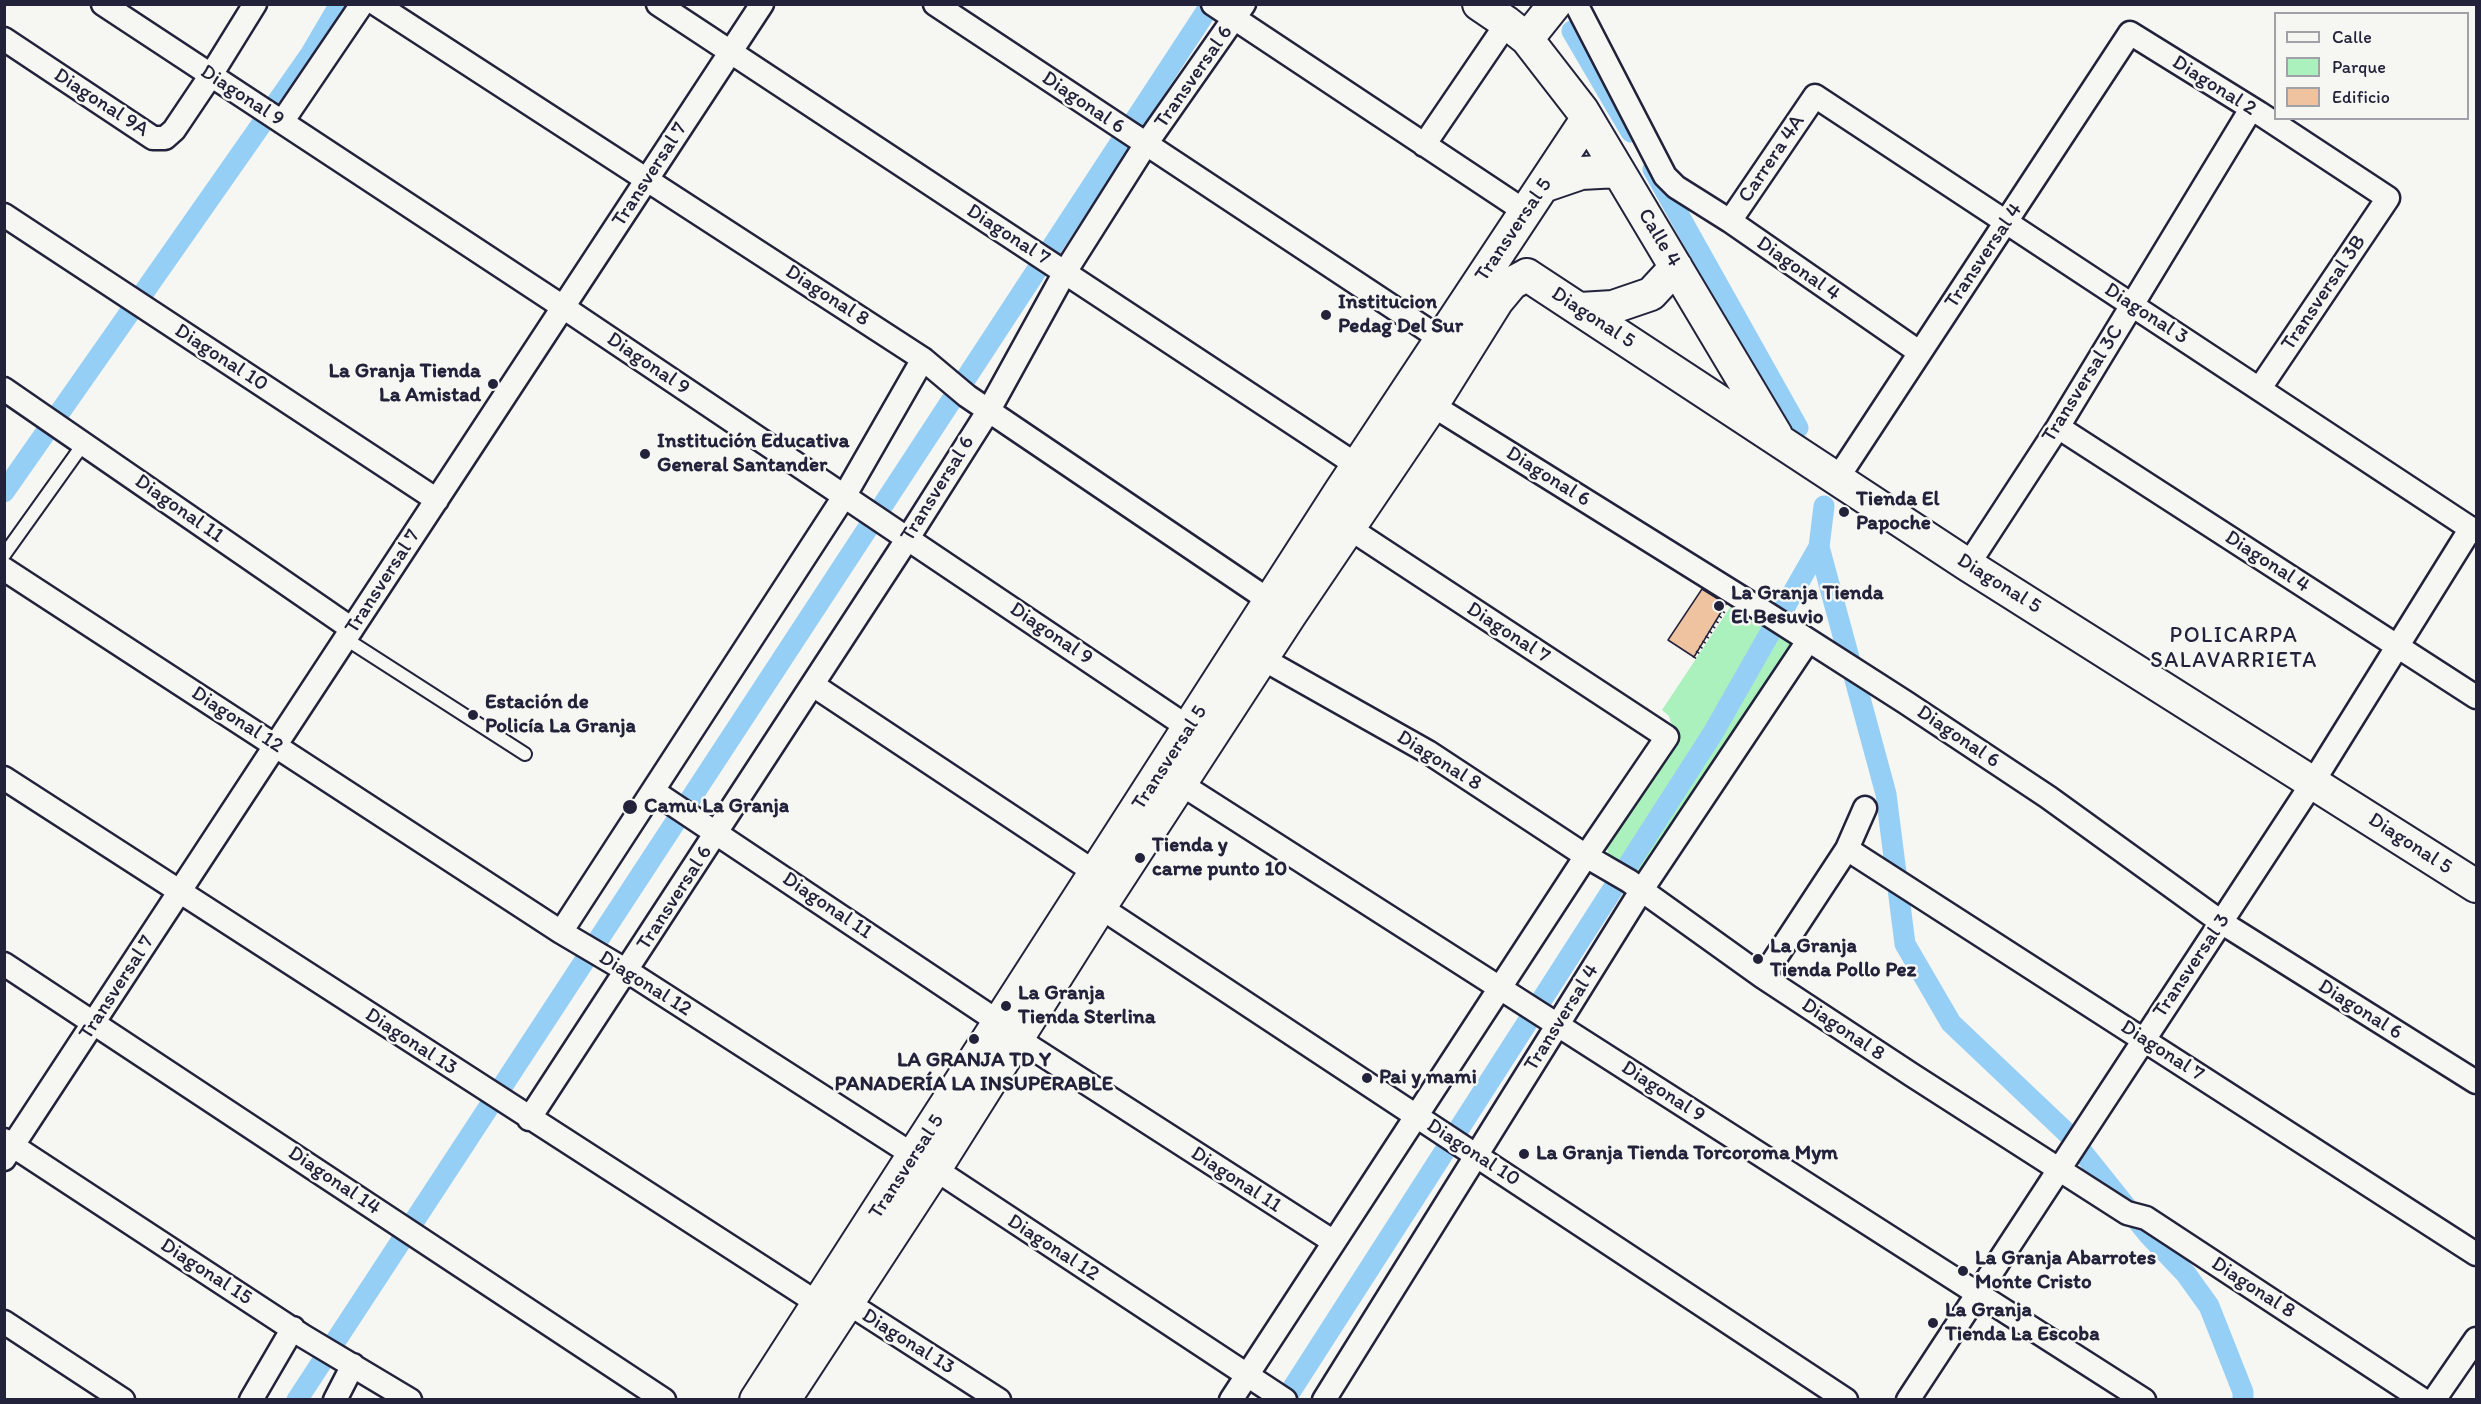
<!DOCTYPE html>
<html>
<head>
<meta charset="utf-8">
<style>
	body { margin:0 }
	#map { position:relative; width:2481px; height:1404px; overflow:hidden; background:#f6f6f2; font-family:Itim,sans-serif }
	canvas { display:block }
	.frame { position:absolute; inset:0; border:6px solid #22223b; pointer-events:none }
	.legend { position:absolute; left:2274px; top:12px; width:195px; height:108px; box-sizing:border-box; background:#f6f6f2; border:2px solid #a1a1a9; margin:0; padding:8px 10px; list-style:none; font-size:18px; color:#22223b }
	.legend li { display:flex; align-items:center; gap:12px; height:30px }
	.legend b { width:30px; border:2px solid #a1a1a9 }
</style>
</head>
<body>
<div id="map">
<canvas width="2481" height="1404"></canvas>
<div class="frame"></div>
<ul class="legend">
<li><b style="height:8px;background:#f6f6f2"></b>Calle</li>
<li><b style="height:16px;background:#aaf1be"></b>Parque</li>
<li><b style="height:16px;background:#efc39f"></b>Edificio</li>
</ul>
</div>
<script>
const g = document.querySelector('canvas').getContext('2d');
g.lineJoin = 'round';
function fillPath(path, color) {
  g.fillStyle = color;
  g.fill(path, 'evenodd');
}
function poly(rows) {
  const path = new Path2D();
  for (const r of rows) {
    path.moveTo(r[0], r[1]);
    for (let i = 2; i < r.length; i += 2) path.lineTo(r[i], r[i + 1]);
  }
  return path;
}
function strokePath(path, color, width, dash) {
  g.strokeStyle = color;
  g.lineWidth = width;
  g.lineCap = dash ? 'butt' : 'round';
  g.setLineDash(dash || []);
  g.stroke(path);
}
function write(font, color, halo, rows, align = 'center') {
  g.font = font + ' Itim,sans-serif';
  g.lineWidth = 5;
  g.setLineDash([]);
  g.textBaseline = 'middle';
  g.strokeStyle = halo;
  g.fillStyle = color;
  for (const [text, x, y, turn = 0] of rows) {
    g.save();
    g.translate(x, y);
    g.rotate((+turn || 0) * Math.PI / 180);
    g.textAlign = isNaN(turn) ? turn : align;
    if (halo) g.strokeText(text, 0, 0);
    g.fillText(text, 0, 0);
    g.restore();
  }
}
fillPath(poly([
	[1733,603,1797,644,1650,876,1631,877,1611,863,1606,845,1674,733,1669,716,1662,710]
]), '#aaf1be');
strokePath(poly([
	[1572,31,1631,132],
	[1653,169,1798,428],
	[4,492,310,55,340,4],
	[1824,506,1819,547,1886,794,1905,944,1951,1023,2068,1134,2148,1234,2186,1274,2209,1306,2243,1392,2243,1400],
	[297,1400,1211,4],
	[1285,1400,1713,733,1819,547]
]), '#96cff5', 21);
const building = poly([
	[1702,589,1726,604,1694,657,1668,640,1702,589]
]);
fillPath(building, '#efc39f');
strokePath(building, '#22223b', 1.5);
const lane = poly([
	[4,555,84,443],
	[346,639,525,754]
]);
const street = poly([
	[103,4,563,307,1189,728],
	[376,4,923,359,967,396,1270,601],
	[658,4,1358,466],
	[935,4,1441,339],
	[1213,4,1526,212],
	[1576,4,1665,176,1676,187,1730,221,1919,352],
	[4,39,153,138,165,138,174,130,211,75,255,4],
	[282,122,362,4],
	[1424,145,1507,23],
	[4,215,437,500],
	[1730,221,1815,96,2476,532],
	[4,389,352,629],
	[1432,405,1766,613,1905,702,2048,797,2221,922,2476,1082],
	[2058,427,2476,697],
	[1837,479,2130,33,2259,113,2388,198,2260,388],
	[1968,565,2058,427,2251,109],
	[4,569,561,932,627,971,935,1169,1285,1400],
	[1263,659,1428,752,1586,856,1629,881,1763,977,1912,1075,2127,1213,2146,1218,2423,1400],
	[813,685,1096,873],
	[4,778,819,1304],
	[1181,784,2144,1400],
	[653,791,1000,1023],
	[1847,849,2476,1254],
	[1100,907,1846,1400],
	[561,932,845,495,923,359],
	[4,964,664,1400],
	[1763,977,1847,849,1865,808],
	[1018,1039,1334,1242],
	[529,1119,908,538,989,410,1065,272,1146,144,1244,4],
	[4,1140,303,1336,410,1400],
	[4,1159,762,4],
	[848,1303,999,1400],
	[4,1322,123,1400],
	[251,1400,293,1328],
	[335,1400,353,1365],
	[1231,1400,1586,856,1667,737,1349,528],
	[1324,1400,1641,891,1808,641],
	[1908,1400,2313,782,2471,528],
	[2434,1400,2476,1339]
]);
const secondary = poly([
	[1479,4,1507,23,1527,39,1582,110,1776,435],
	[1527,39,1555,4],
	[1543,186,1581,173,1618,171],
	[1527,275,1968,565,2476,886],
	[1580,309,1613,307,1651,294,1676,267],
	[756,1400,1340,492,1587,119],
	[784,1400,935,1169,1100,907,1290,615,1432,405,1497,301,1512,283,1527,275]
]);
strokePath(lane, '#22223b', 16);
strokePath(street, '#22223b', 27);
strokePath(secondary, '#22223b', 36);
strokePath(poly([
	[1694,658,1725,609]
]), '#22223b', 4, [1.5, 4.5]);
strokePath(lane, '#f6f6f2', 12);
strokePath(street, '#f6f6f2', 22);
strokePath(secondary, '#f6f6f2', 32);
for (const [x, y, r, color] of [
	[1326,315,6,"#22223b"],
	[493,384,6,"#22223b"],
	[645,454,6,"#22223b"],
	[1844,512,6,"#22223b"],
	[1719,606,6,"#22223b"],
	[473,715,6,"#22223b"],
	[630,807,8,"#22223b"],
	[1140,858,6,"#22223b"],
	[1758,959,6,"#22223b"],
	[1006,1006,6,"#22223b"],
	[974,1039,6,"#22223b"],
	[1367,1078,6,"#22223b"],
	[1524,1154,6,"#22223b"],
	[1963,1271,6,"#22223b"],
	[1933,1323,6,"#22223b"]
]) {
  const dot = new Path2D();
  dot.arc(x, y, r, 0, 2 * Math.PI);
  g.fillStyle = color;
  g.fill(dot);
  strokePath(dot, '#f6f6f2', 2);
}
write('21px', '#22223b', '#f6f6f2', [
	["Transversal 6",1194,77,-55],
	["Diagonal 2",2214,86,32],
	["Diagonal 9",242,96,33],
	["Diagonal 9A",101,103,33],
	["Diagonal 6",1083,103,34],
	["Carrera 4A",1772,159,-56],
	["Transversal 7",650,175,-57],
	["Transversal 5",1514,230,-56],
	["Diagonal 7",1008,235,33],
	["Calle 4",1659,238,59],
	["Transversal 4",1984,256,-56],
	["Diagonal 4",1798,269,35],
	["Transversal 3B",2324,293,-56],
	["Diagonal 8",827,296,33],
	["Diagonal 3",2146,314,33],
	["Diagonal 5",1593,318,33],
	["Diagonal 10",221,358,33],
	["Diagonal 9",648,364,34],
	["Transversal 3C",2083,384,-58],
	["Diagonal 6",1548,477,32],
	["Transversal 6",938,489,-58],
	["Diagonal 11",179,509,35],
	["Diagonal 4",2267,562,33],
	["Transversal 7",383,582,-57],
	["Diagonal 5",1999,584,32],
	["Diagonal 7",1508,633,33],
	["Diagonal 9",1051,634,34],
	["Diagonal 12",237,720,33],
	["Diagonal 6",1958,737,34],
	["Transversal 5",1170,758,-57],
	["Diagonal 8",1439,761,32],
	["Diagonal 5",2410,844,33],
	["Transversal 6",675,898,-57],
	["Diagonal 11",827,906,34],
	["Transversal 3",2192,966,-56],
	["Diagonal 12",645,984,32],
	["Transversal 7",117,988,-57],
	["Diagonal 6",2360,1010,32],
	["Transversal 4",1562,1018,-58],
	["Diagonal 8",1843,1030,34],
	["Diagonal 13",411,1042,33],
	["Diagonal 7",2162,1051,33],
	["Diagonal 9",1663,1092,33],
	["Diagonal 10",1473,1153,33],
	["Transversal 5",907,1167,-57],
	["Diagonal 11",1236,1180,33],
	["Diagonal 14",334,1181,34],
	["Diagonal 12",1053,1248,33],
	["Diagonal 15",206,1272,33],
	["Diagonal 8",2253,1288,33],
	["Diagonal 13",908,1342,32]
]);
write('bold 21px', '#22223b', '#f6f6f2', [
	["Institucion",1338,303],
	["Pedag Del Sur",1338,327],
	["La Granja Tienda",481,372,"right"],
	["La Amistad",481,396,"right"],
	["Institución Educativa",657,442],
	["General Santander",657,466],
	["Tienda El",1856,500],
	["Papoche",1856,524],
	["La Granja Tienda",1731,594],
	["El Besuvio",1731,618],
	["Estación de",485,703],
	["Policía La Granja",485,727],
	["Camu La Granja",644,807],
	["Tienda y",1152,846],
	["carne punto 10",1152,870],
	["La Granja",1770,947],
	["Tienda Pollo Pez",1770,971],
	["La Granja",1018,994],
	["Tienda Sterlina",1018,1018],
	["LA GRANJA TD Y",974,1061,"center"],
	["PANADERÍA LA INSUPERABLE",974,1085,"center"],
	["Pai y mami",1379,1078],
	["La Granja Tienda Torcoroma Mym",1536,1154],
	["La Granja Abarrotes",1975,1259],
	["Monte Cristo",1975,1283],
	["La Granja",1945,1311],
	["Tienda La Escoba",1945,1335]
], 'left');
g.letterSpacing = '1.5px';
write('22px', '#22223b', '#f6f6f2', [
	["POLICARPA",2234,636],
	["SALAVARRIETA",2234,661]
]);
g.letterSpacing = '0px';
</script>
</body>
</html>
